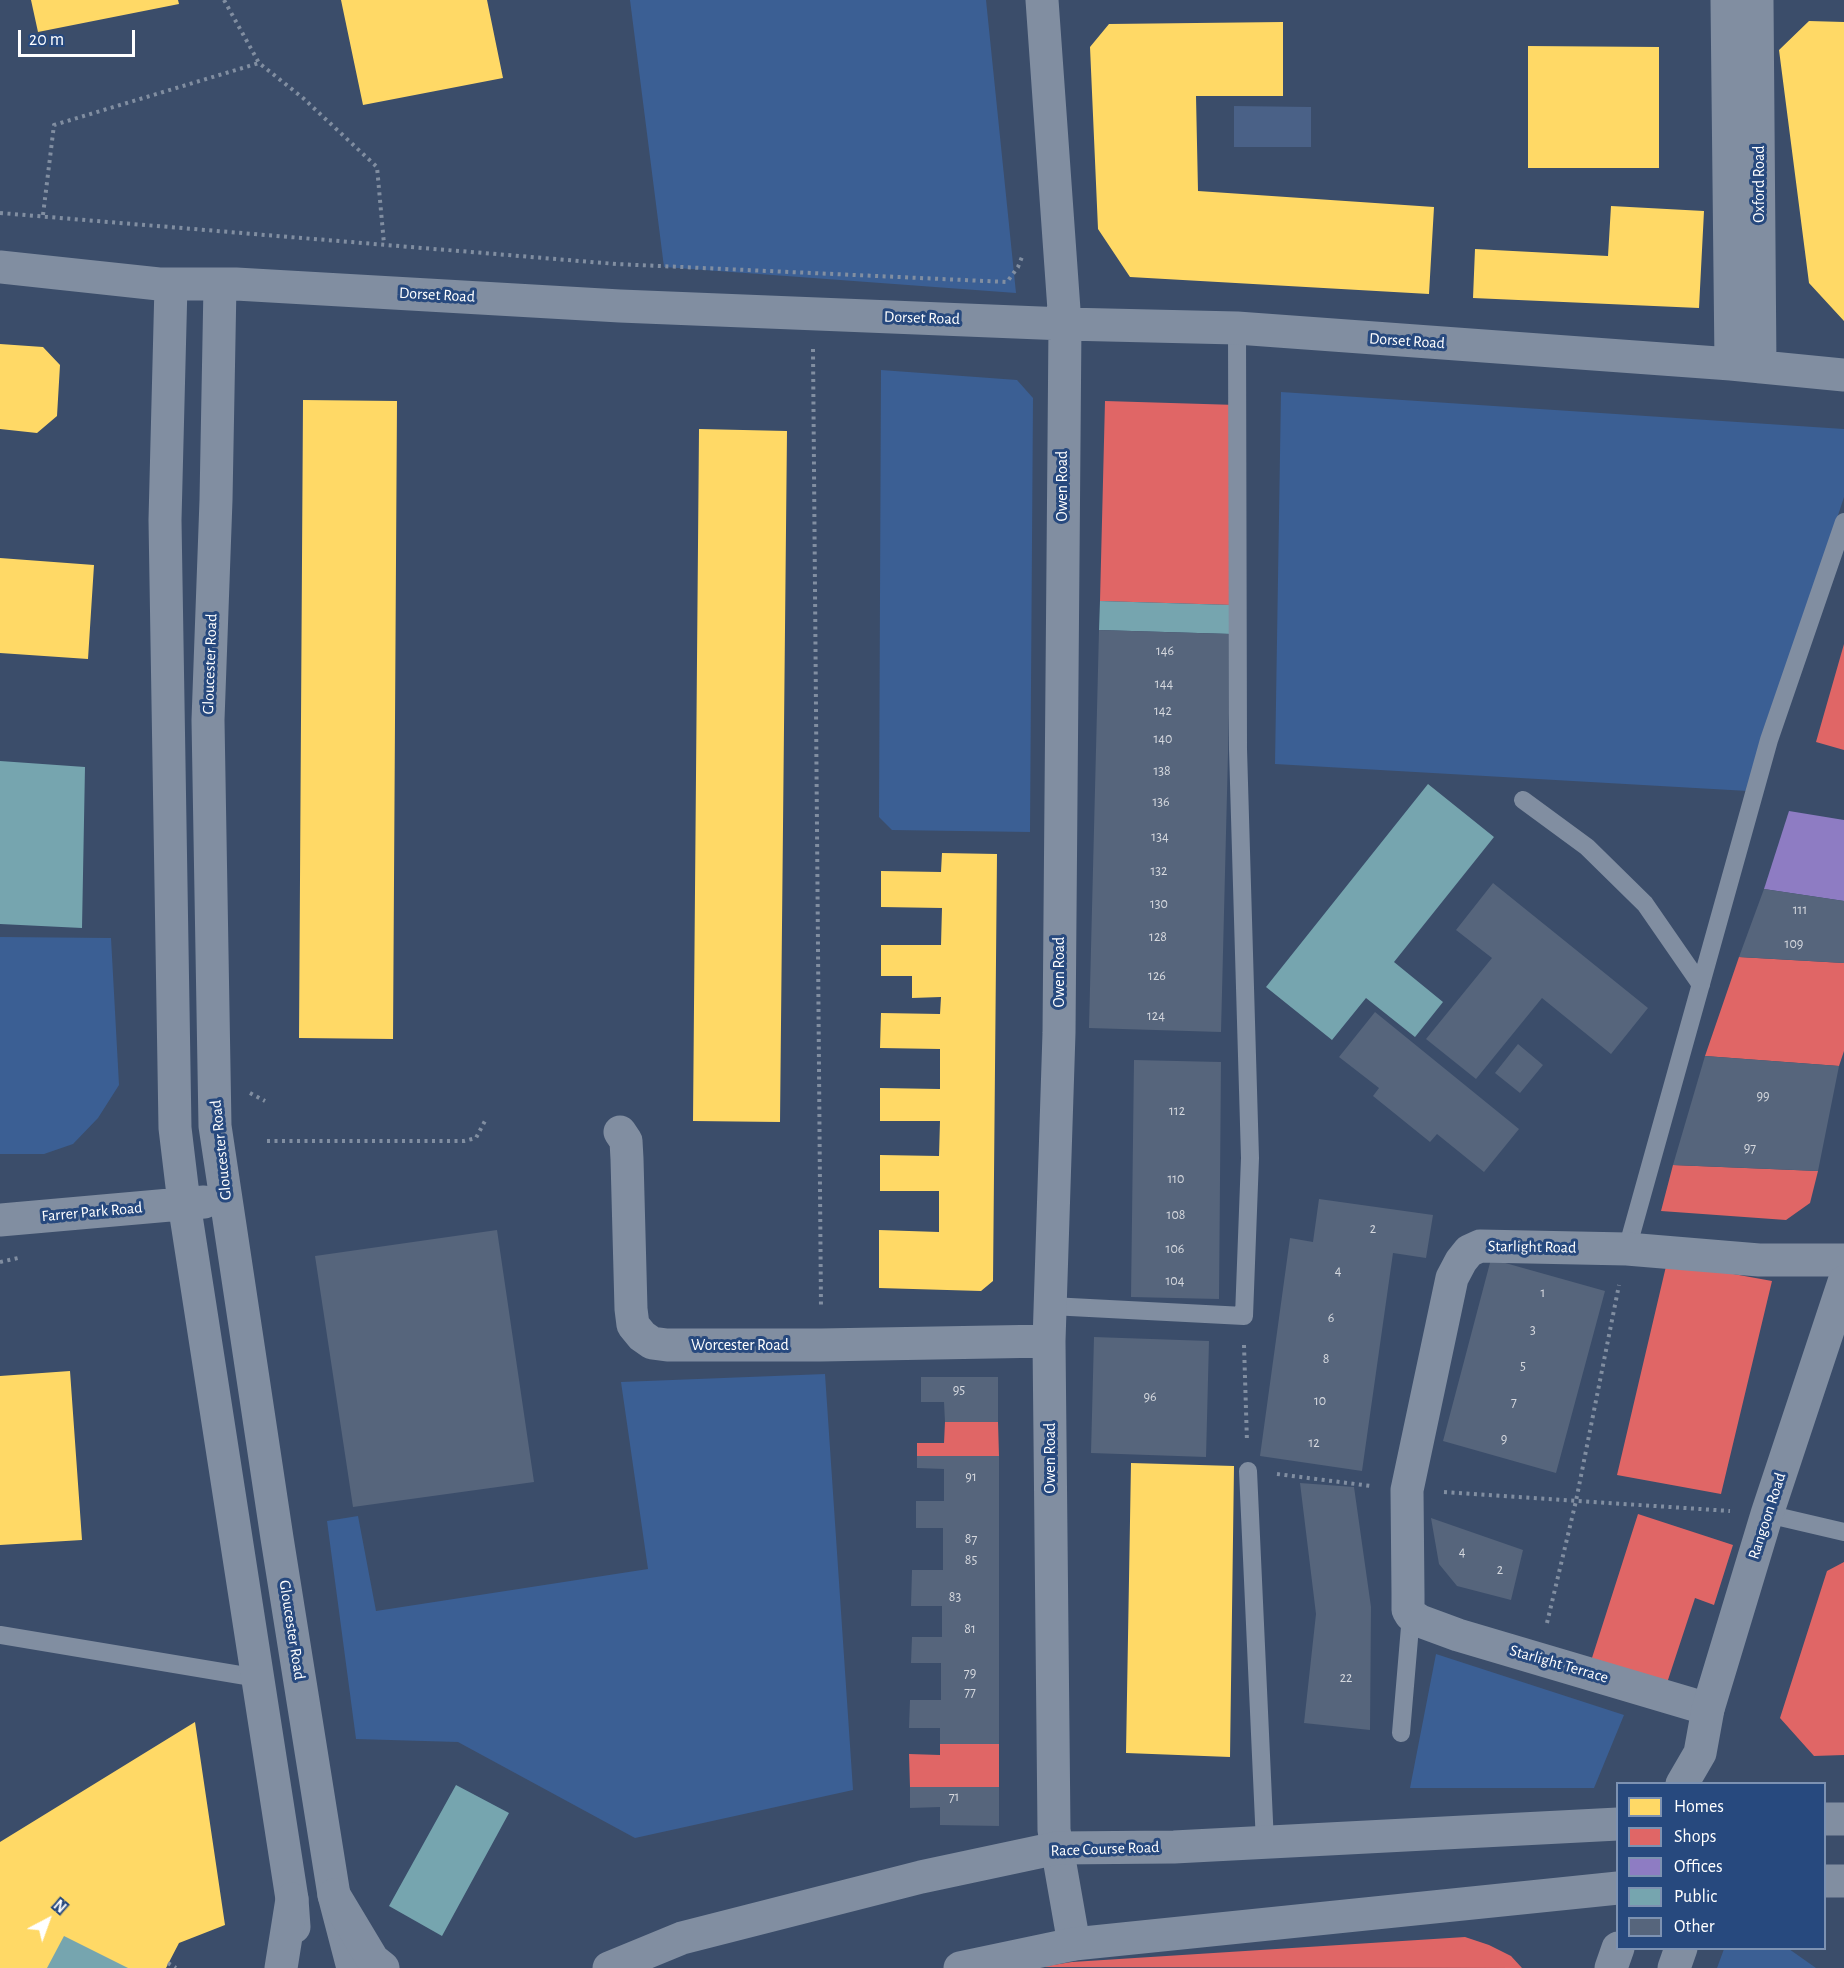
<!DOCTYPE html>
<html>
<head>
<meta charset="utf-8">
<style>
	body { margin:0 }
	#map { position:relative; width:1844px; height:1968px; overflow:hidden; background:#3b4d6a; font-family:"Alegreya Sans",sans-serif }
	canvas { display:block }
	.legend { position:absolute; left:1616px; top:1782px; width:210px; height:168px; box-sizing:border-box; background:#27497e; border:2px solid #7d92b2; margin:0; padding:8px 10px; list-style:none; font-size:18px; color:#fff }
	.legend li { display:flex; align-items:center; gap:12px; height:30px }
	.legend b { width:30px; border:2px solid #7d92b2 }
	.north { position:absolute; left:18px; top:1890px; width:60px; height:60px; -webkit-text-stroke:4px #27497e; paint-order:stroke; rotate:41deg; font-size:16px; font-weight:700; line-height:24px; text-align:center; color:#fff }
	.north::after { content:''; display:block; margin:auto; width:21px; height:27px; background:#fff; clip-path:polygon(50% 0,100% 100%,50% 72%,0 100%) }
	.scale { position:absolute; left:18px; top:30px; width:117px; height:27px; box-sizing:border-box; border:3px solid #fff; border-top:0; padding-left:8px; font-size:18px; line-height:21px; white-space:nowrap; color:#fff; -webkit-text-stroke:4px #27497e; paint-order:stroke }
</style>
</head>
<body>
<div id="map">
<canvas width="1844" height="1968"></canvas>
<ul class="legend">
<li><b style="height:16px;background:#ffd966"></b>Homes</li>
<li><b style="height:16px;background:#e06666"></b>Shops</li>
<li><b style="height:16px;background:#8e7cc3"></b>Offices</li>
<li><b style="height:16px;background:#76a5af"></b>Public</li>
<li><b style="height:16px;background:#56657c"></b>Other</li>
</ul>
<div class="north">N</div>
<div class="scale">20 m</div>
</div>
<script>
const g = document.querySelector('canvas').getContext('2d');
g.lineJoin = 'round';
function fillPath(path, color) {
  g.fillStyle = color;
  g.fill(path, 'evenodd');
}
function poly(rows) {
  const path = new Path2D();
  for (const r of rows) {
    path.moveTo(r[0], r[1]);
    for (let i = 2; i < r.length; i += 2) path.lineTo(r[i], r[i + 1]);
  }
  return path;
}
function strokePath(path, color, width, dash) {
  g.strokeStyle = color;
  g.lineWidth = width;
  g.lineCap = dash ? 'butt' : 'round';
  g.setLineDash(dash || []);
  g.stroke(path);
}
function write(font, color, halo, rows, align = 'center') {
  g.font = font + ' "Alegreya Sans",sans-serif';
  g.lineWidth = 6;
  g.setLineDash([]);
  g.textBaseline = 'middle';
  g.strokeStyle = halo;
  g.fillStyle = color;
  for (const [text, x, y, turn = 0] of rows) {
    g.save();
    g.translate(x, y);
    g.rotate((+turn || 0) * Math.PI / 180);
    g.textAlign = isNaN(turn) ? turn : align;
    if (halo) g.strokeText(text, 0, 0);
    g.fillText(text, 0, 0);
    g.restore();
  }
}
fillPath(poly([
	[630,0,986,0,1016,293,664,267],
	[881,370,1017,380,1033,398,1030,832,892,830,879,817],
	[1281,392,1844,429,1844,497,1748,791,1275,764],
	[0,937,111,938,119,1085,98,1118,73,1144,44,1154,0,1154],
	[825,1374,853,1790,635,1838,458,1742,356,1739,327,1521,358,1516,376,1611,648,1569,621,1382],
	[1436,1654,1624,1715,1594,1788,1410,1788],
	[1724,1949,1789,1949,1816,1968,1717,1968]
]), '#3b5f94');
fillPath(poly([
	[1234,106,1311,107,1311,147,1234,147]
]), '#4a6187');
fillPath(poly([
	[31,0,178,0,179,4,38,32],
	[341,0,487,0,503,78,363,105],
	[1809,21,1844,22,1844,321,1809,283,1779,50],
	[1283,22,1283,96,1196,96,1198,191,1434,207,1429,294,1130,277,1098,229,1090,47,1109,24],
	[1528,46,1659,47,1659,168,1528,168],
	[1611,206,1704,211,1699,308,1473,298,1475,249,1608,256],
	[0,344,43,347,60,365,57,416,37,433,0,429],
	[303,400,397,401,393,1039,299,1038],
	[699,429,787,431,780,1122,693,1121],
	[0,558,94,565,88,659,0,653],
	[942,853,997,854,993,1281,981,1291,879,1288,879,1230,939,1232,939,1191,880,1191,880,1155,939,1156,940,1121,880,1121,880,1088,940,1089,940,1049,880,1048,881,1013,940,1014,941,997,912,998,912,976,881,976,881,945,941,945,942,908,881,907,881,871,941,872],
	[70,1371,82,1540,0,1545,0,1376],
	[1131,1463,1234,1466,1230,1757,1126,1753],
	[195,1722,225,1925,179,1943,166,1968,0,1968,0,1842]
]), '#ffd966');
fillPath(poly([
	[1105,401,1237,405,1232,605,1100,601],
	[1844,644,1844,750,1816,742],
	[1739,957,1844,963,1844,1051,1839,1066,1705,1056],
	[1673,1165,1818,1171,1810,1203,1786,1220,1661,1211],
	[1667,1262,1772,1281,1721,1494,1617,1475],
	[945,1422,998,1422,999,1456,917,1456,917,1443,944,1443],
	[1638,1514,1733,1545,1714,1605,1695,1598,1666,1686,1591,1661],
	[1844,1562,1844,1755,1814,1756,1780,1718,1827,1571],
	[940,1744,999,1744,999,1787,910,1787,909,1754,940,1755],
	[1465,1937,1489,1945,1511,1956,1522,1968,1040,1967,1072,1962]
]), '#e06666');
fillPath(poly([
	[1789,811,1844,820,1844,901,1764,889]
]), '#8e7cc3');
fillPath(poly([
	[1100,601,1232,605,1231,634,1099,630],
	[0,761,85,767,82,928,0,924],
	[1428,784,1494,837,1394,962,1443,1002,1415,1037,1366,998,1332,1040,1266,987],
	[456,1785,509,1813,442,1936,389,1906],
	[64,1936,128,1968,47,1968]
]), '#76a5af');
fillPath(poly([
	[1099,630,1231,634,1221,1032,1089,1028],
	[1493,883,1648,1008,1611,1054,1542,998,1476,1079,1426,1039,1492,958,1456,930],
	[1764,889,1844,901,1844,963,1739,957],
	[1375,1012,1519,1129,1484,1172,1437,1134,1430,1142,1373,1096,1379,1088,1339,1057],
	[1518,1044,1543,1065,1520,1093,1495,1073],
	[1705,1056,1839,1066,1818,1171,1673,1165],
	[1134,1060,1221,1062,1219,1299,1131,1297],
	[1319,1199,1433,1215,1426,1258,1393,1253,1362,1471,1260,1456,1290,1238,1313,1242],
	[497,1230,534,1482,353,1507,315,1256],
	[1491,1259,1605,1291,1556,1473,1443,1441],
	[1094,1337,1209,1341,1206,1457,1091,1453],
	[921,1377,998,1377,998,1422,945,1422,944,1402,921,1402],
	[917,1456,999,1456,999,1744,940,1744,940,1728,909,1728,910,1700,941,1700,941,1663,911,1663,912,1637,942,1637,942,1606,911,1606,912,1570,943,1570,943,1528,916,1528,916,1501,944,1501,944,1469,917,1468],
	[1300,1483,1354,1487,1371,1607,1370,1730,1304,1723,1316,1614],
	[1431,1518,1523,1550,1511,1600,1457,1586,1439,1564],
	[910,1787,999,1787,999,1826,940,1825,940,1807,910,1808]
]), '#56657c');
strokePath(poly([
	[224,0,259,63,303,98,377,167,384,244],
	[0,213,616,264,1007,282,1018,267,1022,257],
	[43,215,54,125,259,63],
	[813,349,821,1308],
	[250,1093,265,1101],
	[267,1141,464,1141,476,1138,486,1119],
	[0,1262,18,1258],
	[1244,1345,1247,1442],
	[1277,1474,1371,1486],
	[1444,1492,1730,1511],
	[1547,1623,1576,1501,1619,1285],
	[168,1963,176,1968]
]), '#818ea1', 4, [3, 4.5]);
strokePath(poly([
	[1523,800,1587,847,1645,904,1701,985],
	[1627,1249,1769,740,1844,522],
	[1051,1306,1244,1316,1250,1158,1238,749,1237,328],
	[1248,1471,1265,1843],
	[1767,1514,1844,1532],
	[0,1635,258,1678],
	[1401,1733,1411,1615]
]), '#818ea1', 18);
strokePath(poly([
	[1042,0,1065,324,1059,1033,1049,1341,1054,1830,1074,1944],
	[1727,0,1731,364],
	[1757,0,1760,367],
	[0,267,159,284,236,284,620,306,1065,324,1237,328,1731,364,1844,375],
	[171,285,165,520,175,1128,184,1203,292,1899,294,1927],
	[220,285,216,500,208,720,215,1126,277,1538,334,1895,353,1968],
	[620,1132,626,1141,627,1159,631,1309,633,1325,642,1336,652,1343,667,1345,821,1345,1049,1341],
	[0,1220,204,1202],
	[1708,1709,1458,1635,1420,1621,1411,1615,1408,1610,1408,1594,1407,1490,1452,1278,1461,1261,1469,1251,1480,1246,1627,1249,1759,1260,1844,1260]
]), '#818ea1', 33);
strokePath(poly([
	[1682,1784,1700,1753,1708,1709,1767,1514,1844,1282],
	[1824,1819,1844,1819],
	[1824,1881,1844,1881],
	[334,1895,373,1960,383,1968],
	[281,1968,292,1899],
	[609,1968,682,1938,921,1877,1057,1848,1174,1847,1618,1824],
	[960,1968,1074,1944,1618,1888],
	[1611,1968,1618,1948],
	[1674,1968,1681,1948]
]), '#818ea1', 33);
write('14px', '#d5d8de', null, [
	["146",1165,651],
	["144",1164,684],
	["142",1163,711],
	["140",1163,739],
	["138",1162,771],
	["136",1161,802],
	["134",1160,837],
	["132",1159,871],
	["130",1159,904],
	["111",1800,910],
	["128",1158,937],
	["109",1794,944],
	["126",1157,976],
	["124",1156,1016],
	["99",1763,1096],
	["112",1177,1111],
	["97",1750,1148],
	["110",1176,1179],
	["108",1176,1215],
	["2",1373,1229],
	["106",1175,1249],
	["4",1338,1271],
	["104",1175,1281],
	["1",1543,1293],
	["6",1331,1318],
	["3",1533,1330],
	["8",1326,1359],
	["5",1523,1366],
	["95",959,1390],
	["96",1150,1397],
	["10",1320,1401],
	["7",1514,1402],
	["9",1504,1439],
	["12",1314,1443],
	["91",971,1477],
	["87",971,1539],
	["4",1462,1552],
	["85",971,1560],
	["2",1500,1570],
	["83",955,1597],
	["81",970,1629],
	["79",970,1673],
	["22",1346,1678],
	["77",970,1692],
	["71",954,1797]
]);
write('16px', '#fff', '#27497e', [
	["Oxford Road",1759,184,-90],
	["Dorset Road",437,295,3],
	["Dorset Road",922,318,2],
	["Dorset Road",1407,341,4],
	["Owen Road",1062,486,-90],
	["Gloucester Road",210,664,-88],
	["Owen Road",1059,972,-90],
	["Gloucester Road",221,1150,-96],
	["Farrer Park Road",92,1212,-5],
	["Starlight Road",1532,1247,1],
	["Worcester Road",740,1345],
	["Owen Road",1050,1458,-90],
	["Rangoon Road",1767,1516,-72],
	["Gloucester Road",292,1630,81],
	["Starlight Terrace",1559,1664,16],
	["Race Course Road",1105,1849,-2]
]);
</script>
</body>
</html>
